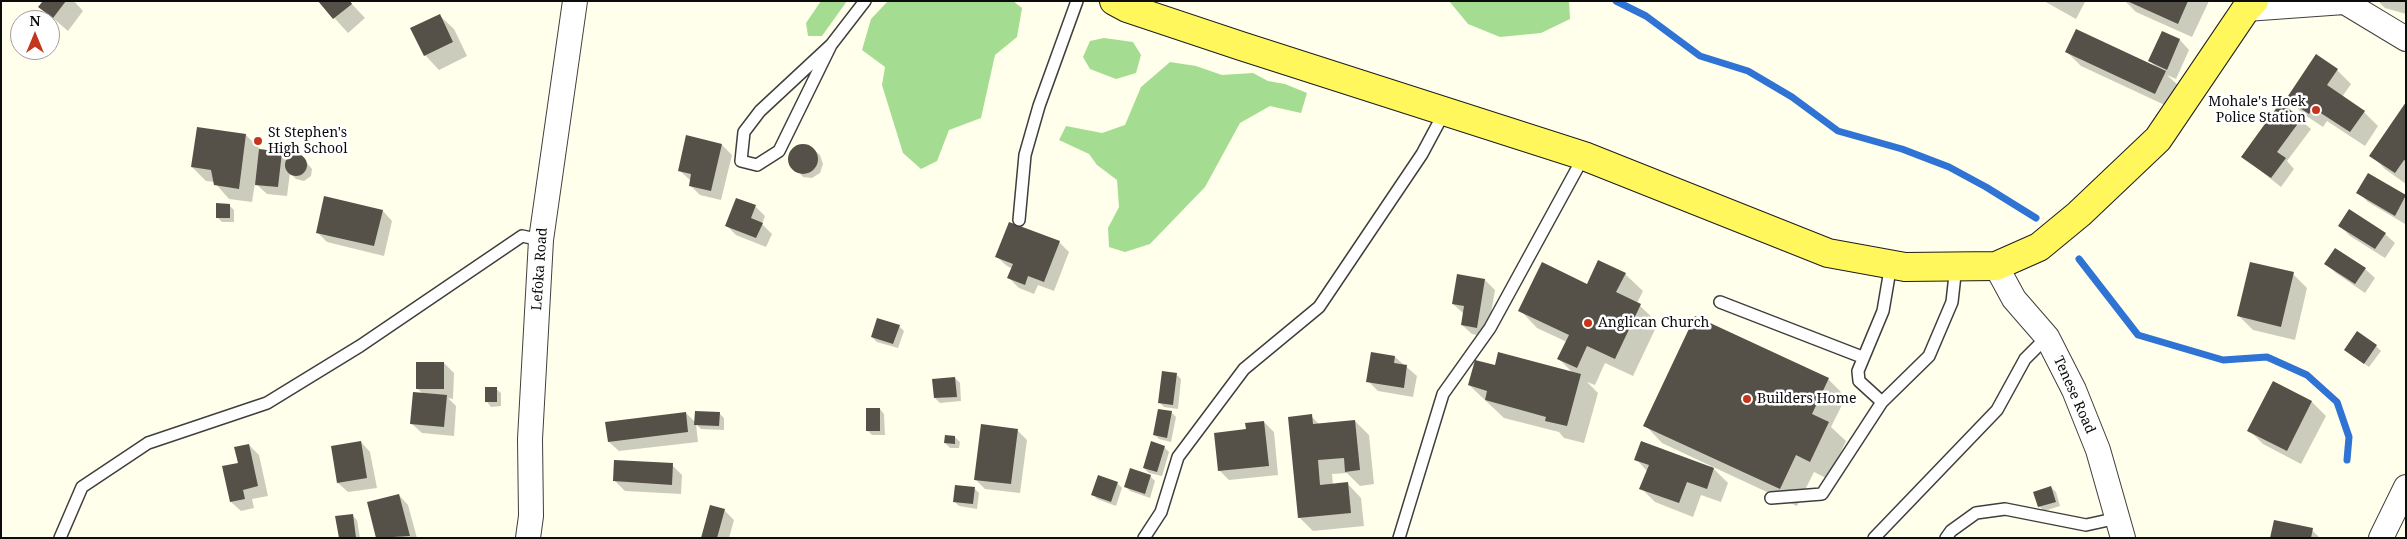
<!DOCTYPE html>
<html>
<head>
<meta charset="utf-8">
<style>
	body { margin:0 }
	#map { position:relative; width:2407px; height:539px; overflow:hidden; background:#ffffeb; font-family:"Noto Serif",serif }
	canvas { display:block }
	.frame { position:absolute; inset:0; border:2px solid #0c0c0c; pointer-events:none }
	.north { position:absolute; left:10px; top:10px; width:50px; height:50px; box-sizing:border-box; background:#fff; border:1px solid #9e9e9e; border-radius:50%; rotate:0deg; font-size:14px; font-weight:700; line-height:20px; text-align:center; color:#0c0c0c }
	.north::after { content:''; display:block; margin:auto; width:18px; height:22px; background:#c4351d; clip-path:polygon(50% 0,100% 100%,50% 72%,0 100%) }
</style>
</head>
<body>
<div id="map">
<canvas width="2407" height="539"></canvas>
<div class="frame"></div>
<div class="north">N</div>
</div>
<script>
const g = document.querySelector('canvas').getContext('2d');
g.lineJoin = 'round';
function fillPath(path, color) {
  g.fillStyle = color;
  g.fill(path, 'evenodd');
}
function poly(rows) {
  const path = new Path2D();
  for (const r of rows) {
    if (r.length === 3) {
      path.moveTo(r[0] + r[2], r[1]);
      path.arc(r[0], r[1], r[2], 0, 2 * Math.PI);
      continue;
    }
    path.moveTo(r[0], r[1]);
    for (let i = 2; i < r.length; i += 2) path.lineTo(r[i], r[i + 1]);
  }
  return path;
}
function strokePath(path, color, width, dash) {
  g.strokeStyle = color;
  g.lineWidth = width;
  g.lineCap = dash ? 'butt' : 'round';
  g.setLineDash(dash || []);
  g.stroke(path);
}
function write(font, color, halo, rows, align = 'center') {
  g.font = font + ' "Noto Serif",serif';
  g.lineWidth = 5;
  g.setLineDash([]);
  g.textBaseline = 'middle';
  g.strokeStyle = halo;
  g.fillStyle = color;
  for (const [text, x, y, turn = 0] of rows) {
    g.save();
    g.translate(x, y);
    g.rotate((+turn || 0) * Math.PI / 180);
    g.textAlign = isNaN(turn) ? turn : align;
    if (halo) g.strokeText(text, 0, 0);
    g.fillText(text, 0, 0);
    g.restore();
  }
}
fillPath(poly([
	[821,1,847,1,822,36,808,36,806,23],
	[888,1,1013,1,1022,8,1017,37,995,55,981,118,949,130,937,161,921,169,903,153,882,85,885,67,862,50,871,19],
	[1449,1,1569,1,1570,19,1541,33,1500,37,1468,24],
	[1104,38,1133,42,1141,55,1136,73,1116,79,1090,69,1083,57,1090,41],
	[1170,62,1196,66,1222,75,1253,73,1268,81,1285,84,1307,93,1301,113,1270,106,1240,123,1205,187,1150,244,1125,252,1109,247,1108,228,1119,207,1117,180,1097,165,1089,154,1059,140,1066,126,1102,133,1125,125,1141,87]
]), '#a4dd91');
fillPath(poly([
	[44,1,74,1,83,11,68,31,40,7],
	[2044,1,2084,1,2085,2,2076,19],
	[2125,1,2209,1,2192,37,2136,12],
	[2378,1,2406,1,2406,14,2385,8],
	[320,2,350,2,365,18,348,33],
	[439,15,454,29,467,56,439,70,425,55],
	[2163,33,2180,40,2189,50,2176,79,2167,75,2179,86,2169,107,2081,66,2067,52,2157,68,2150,61],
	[2337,70,2351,84,2342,97,2364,112,2378,126,2365,146,2327,121,2323,127,2302,113,2288,99],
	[2406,104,2406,184,2385,169,2371,155],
	[2281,105,2311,129,2287,161,2294,169,2281,187,2243,157],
	[246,135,260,149,281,153,288,160,294,155,302,157,312,169,311,176,304,181,296,179,290,173,287,196,267,194,255,183,252,202,229,199,214,182,206,181,192,167],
	[722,145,732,155,721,200,700,195,690,185,691,181,679,170],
	[801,145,814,150,820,155,823,164,820,173,812,178,803,177,790,161,794,149],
	[2369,175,2406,197,2405,224,2368,202,2358,192],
	[737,199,756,207,765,216,762,224,772,234,766,247,736,235,727,226],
	[229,205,234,210,234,222,222,222,217,217],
	[383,211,392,221,384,256,327,242,317,232],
	[2340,226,2385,234,2395,243,2385,258,2350,236],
	[1059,242,1069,252,1054,291,1038,285,1034,294,1019,288,1009,278,1013,269,1007,266,997,257],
	[2326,264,2365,269,2375,278,2365,293,2336,273],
	[1625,274,1643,291,1637,303,1658,323,1633,376,1605,363,1595,385,1587,382,1598,393,1584,443,1564,438,1559,432,1504,418,1469,385,1495,367,1573,373,1559,359,1567,342,1537,328,1520,310],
	[2293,274,2307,288,2295,340,2253,330,2239,316],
	[1485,280,1495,290,1487,337,1472,334,1462,325,1464,314,1453,304],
	[899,326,904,331,898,348,877,342,872,337],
	[2376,346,2381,351,2369,367,2350,354],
	[1395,357,1417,376,1413,397,1378,391,1368,381],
	[444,363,454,373,453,399,448,398,456,406,454,436,422,433,412,424,423,394,417,388],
	[1177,375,1181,379,1178,409,1164,407,1159,402],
	[955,378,960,383,961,401,940,403,935,398],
	[1828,379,1846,397,1831,427,1846,441,1828,479,1814,472,1797,506,1711,466,1728,483,1721,502,1701,495,1693,517,1655,502,1641,488,1647,471,1636,459,1710,467,1711,466,1662,443,1645,425],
	[2274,383,2312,402,2326,416,2301,464,2263,444,2249,430],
	[496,389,501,393,501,406,491,407,487,402],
	[880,409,884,414,885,435,872,435,867,430],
	[1171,412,1176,417,1171,442,1159,439,1154,434],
	[686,413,696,423,719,413,724,418,724,430,701,429,696,424,698,442,619,451,609,442],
	[1311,416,1320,425,1355,421,1369,435,1374,484,1360,486,1347,473,1332,474,1333,485,1347,483,1361,498,1364,526,1313,531,1299,517],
	[1264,422,1274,432,1278,475,1229,480,1219,470,1247,431],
	[1017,430,1027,440,1020,493,985,489,975,479],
	[955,437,960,442,959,448,950,448,945,443],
	[361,442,370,452,377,488,348,492,338,483],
	[249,445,259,455,268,496,252,499,254,508,241,511,231,502,239,464],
	[1164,447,1169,452,1162,476,1149,473,1144,468],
	[672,465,682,475,681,494,625,491,615,481],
	[1150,476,1155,481,1150,498,1130,491,1126,487],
	[1117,483,1122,488,1116,506,1097,499,1093,494],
	[2051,487,2056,492,2060,506,2044,511,2039,506],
	[975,489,979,493,977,509,959,506,954,501],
	[399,495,408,505,417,538,378,538],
	[724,510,734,520,729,538,702,538],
	[352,515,357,520,360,538,340,538],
	[2312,530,2320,538,2271,538]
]), '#0003');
strokePath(poly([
	[1616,1,1646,16,1700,56,1748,71,1792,97,1838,131,1902,149,1949,167,1986,187,2036,218],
	[2079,259,2138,335,2223,360,2267,357,2307,375,2337,402,2349,437,2347,460]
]), '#2f73d5', 7);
fillPath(poly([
	[43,1,66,1,53,18,38,7],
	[318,1,350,1,352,4,333,19],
	[2127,1,2188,1,2178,24],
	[440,14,453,42,424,56,410,28],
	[2076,29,2166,71,2155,94,2065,52],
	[2162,31,2180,39,2167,70,2148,61],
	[2316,54,2338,69,2327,85,2365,111,2350,132,2313,108,2309,114,2286,99],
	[2406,102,2406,161,2404,160,2395,173,2369,156],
	[2280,103,2302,118,2277,152,2286,158,2271,178,2241,157],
	[197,127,246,134,239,189,214,185,211,170,191,167],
	[686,135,722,144,711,191,689,186,691,174,678,171],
	[803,159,15],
	[259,149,282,152,278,187,255,185],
	[296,165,11],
	[2368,173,2406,195,2395,216,2356,193],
	[324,196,383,210,374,246,316,233],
	[736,198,756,205,751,218,763,223,756,238,725,226],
	[216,203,230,204,230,218,216,218],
	[2349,209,2386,233,2375,249,2338,226],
	[1009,222,1060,241,1044,282,1028,276,1025,285,1007,278,1013,264,995,257],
	[2335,248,2366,268,2355,284,2324,264],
	[1598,260,1626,273,1616,292,1641,304,1615,359,1587,346,1577,368,1557,359,1569,335,1518,311,1542,262,1587,284],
	[2250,262,2294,272,2281,327,2237,316],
	[1457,274,1485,279,1477,328,1461,325,1464,306,1452,304],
	[1695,316,1829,378,1812,414,1829,422,1810,462,1796,455,1780,489,1643,426],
	[877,318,900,325,893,344,871,337],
	[2357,331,2377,345,2364,364,2344,350],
	[1371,352,1395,356,1394,363,1407,365,1404,388,1366,382],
	[1498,352,1581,374,1567,426,1545,421,1546,417,1485,400,1487,391,1468,385,1475,360,1495,365],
	[416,362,444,362,444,389,416,389],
	[1162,371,1177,373,1173,405,1158,403],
	[955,377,957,397,934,398,932,379],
	[2273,381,2312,401,2287,451,2247,431],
	[485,387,497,387,497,402,485,402],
	[413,392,447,395,444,427,410,424],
	[866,408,880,408,880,431,866,431],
	[1158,409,1172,411,1167,438,1153,435],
	[695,411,720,412,719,426,694,425],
	[686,412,688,432,608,442,605,422],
	[1312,414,1313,424,1355,420,1360,470,1345,472,1344,458,1318,460,1320,485,1348,482,1351,513,1298,518,1288,417],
	[1264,421,1269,466,1218,471,1214,433,1246,429,1245,423],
	[981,424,1018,429,1011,484,974,480],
	[945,435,955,436,955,444,944,443],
	[361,441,367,478,337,483,331,446],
	[1151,441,1165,446,1157,472,1143,468],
	[1641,441,1714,468,1707,489,1687,482,1679,503,1639,489,1649,465,1634,460],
	[249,444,258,486,243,490,245,499,230,502,222,466,238,463,234,447],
	[614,460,673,463,672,485,613,481],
	[1130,468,1151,475,1145,494,1124,487],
	[1098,475,1118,482,1111,502,1091,495],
	[955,485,975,487,973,504,953,502],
	[2051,486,2056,502,2038,507,2033,492],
	[399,494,410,536,376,538,367,502],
	[710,505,725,509,717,538,701,538],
	[353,514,356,538,339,538,335,516],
	[2274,520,2313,528,2311,538,2270,538]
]), '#555048');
const lane = poly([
	[831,45,779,151,757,165,741,161,744,132,760,111,831,45,865,1],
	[1019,220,1025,155,1039,106,1077,1],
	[1720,302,1862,357],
	[1882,402,1859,381,1858,371,1883,311,1891,264],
	[1771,498,1822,494,1882,402,1929,356,1952,302,1956,266],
	[60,538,82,487,148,443,267,403,360,346,522,236,541,240],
	[1144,538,1161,512,1178,457,1244,369,1319,307,1422,154,1445,111],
	[1399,538,1443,394,1490,328,1584,156],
	[1874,538,1997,410,2025,359,2047,337],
	[1946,538,1951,531,1976,513,2005,509,2086,525,2118,518]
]);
const street = poly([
	[2343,1,2406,39],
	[2246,9,2344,2],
	[1996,266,2014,299,2047,337,2074,390,2098,450,2123,538],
	[528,538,531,516,530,439,541,240,575,1],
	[2381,538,2406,487]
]);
const primary = poly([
	[1114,1,1127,8,1241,46,1584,156,1828,253,1905,267,1996,266,2039,247,2079,214,2158,139,2246,9,2254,1]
]);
strokePath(lane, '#3f3f3f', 14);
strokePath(street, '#3f3f3f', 26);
strokePath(primary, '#1d1d1d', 30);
strokePath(lane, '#fff', 11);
strokePath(street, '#fff', 24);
strokePath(primary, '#fff75b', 28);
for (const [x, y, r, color] of [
	[2316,110,5,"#c4351d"],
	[258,141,5,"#c4351d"],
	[1588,323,5,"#c4351d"],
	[1747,399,5,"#c4351d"]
]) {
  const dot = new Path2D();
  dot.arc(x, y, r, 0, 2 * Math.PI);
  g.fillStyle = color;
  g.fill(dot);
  strokePath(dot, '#fff', 2);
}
write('14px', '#0c0c0c', '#fff', [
	["Mohale's Hoek",2306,102,"right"],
	["Police Station",2306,118,"right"],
	["St Stephen's",268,133],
	["High School",268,149],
	["Anglican Church",1598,323],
	["Builders Home",1757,399]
], 'left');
write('14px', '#0c0c0c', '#fff', [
	["Lefoka Road",540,269,-86],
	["Tenese Road",2074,395,66]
]);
</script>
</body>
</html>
